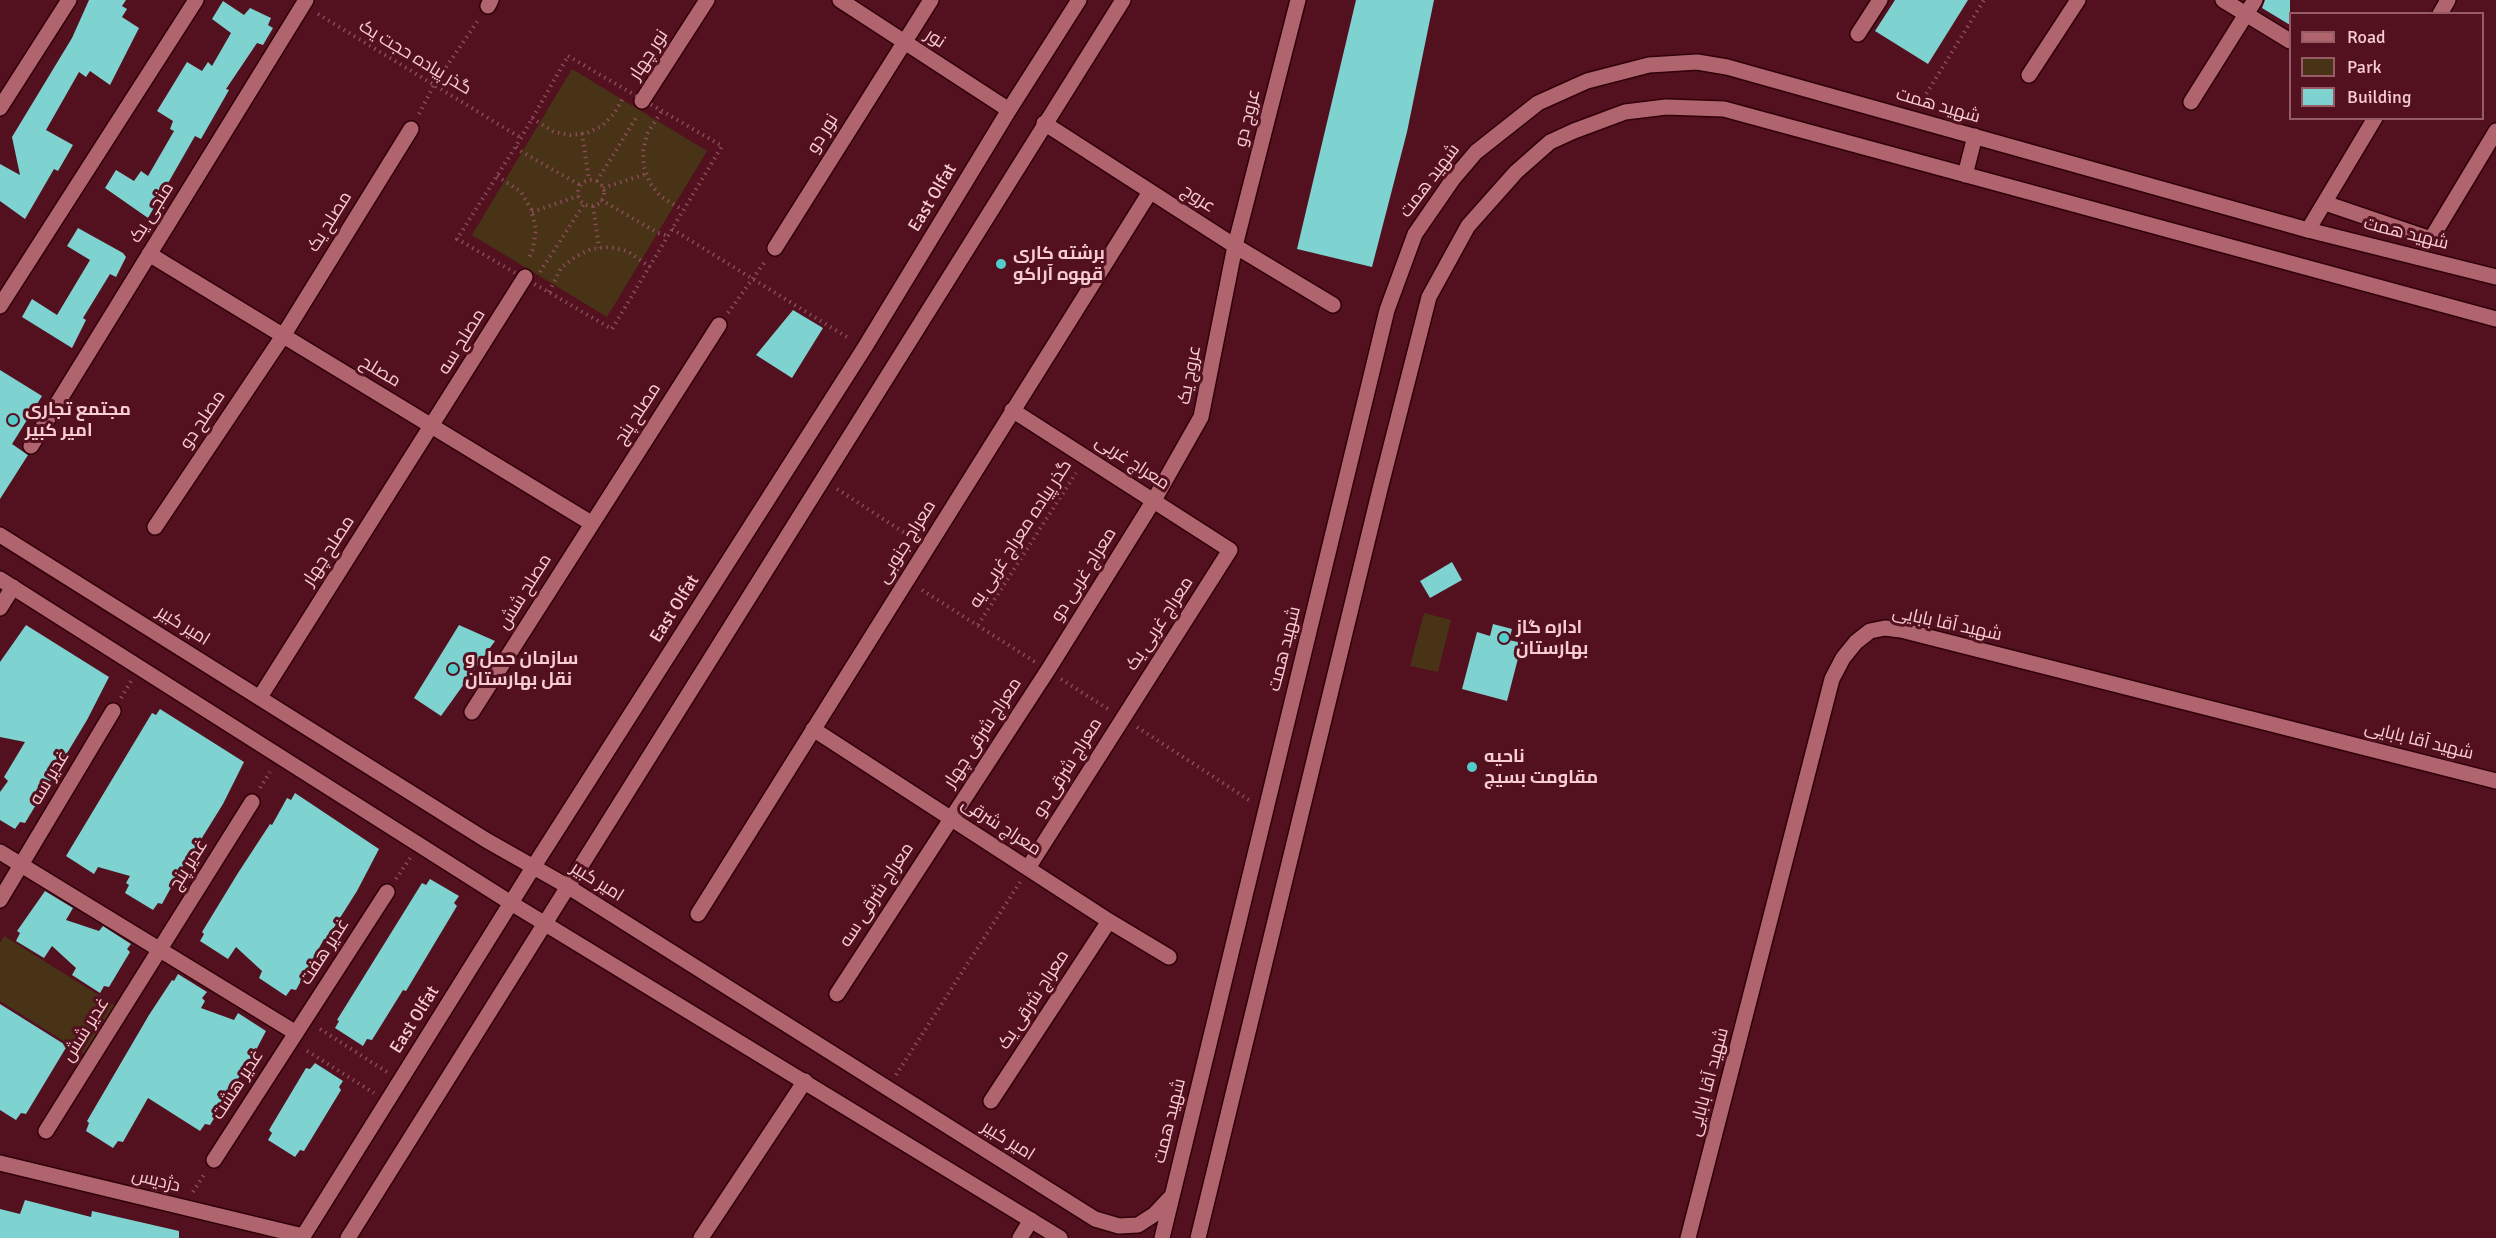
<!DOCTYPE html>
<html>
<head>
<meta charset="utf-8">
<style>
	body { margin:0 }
	#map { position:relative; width:2496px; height:1238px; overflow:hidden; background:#53101f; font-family:Signika,sans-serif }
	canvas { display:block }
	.legend { position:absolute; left:2289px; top:12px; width:195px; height:108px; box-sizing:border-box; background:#53101f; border:2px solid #955c66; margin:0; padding:8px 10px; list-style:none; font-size:18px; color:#f8cdd0 }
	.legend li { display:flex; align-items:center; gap:12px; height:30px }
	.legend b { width:30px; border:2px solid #955c66 }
</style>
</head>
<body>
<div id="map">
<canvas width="2496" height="1238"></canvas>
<ul class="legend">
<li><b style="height:8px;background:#b0656e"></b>Road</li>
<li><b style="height:16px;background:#483317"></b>Park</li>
<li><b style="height:16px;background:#7ed2d0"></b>Building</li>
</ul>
</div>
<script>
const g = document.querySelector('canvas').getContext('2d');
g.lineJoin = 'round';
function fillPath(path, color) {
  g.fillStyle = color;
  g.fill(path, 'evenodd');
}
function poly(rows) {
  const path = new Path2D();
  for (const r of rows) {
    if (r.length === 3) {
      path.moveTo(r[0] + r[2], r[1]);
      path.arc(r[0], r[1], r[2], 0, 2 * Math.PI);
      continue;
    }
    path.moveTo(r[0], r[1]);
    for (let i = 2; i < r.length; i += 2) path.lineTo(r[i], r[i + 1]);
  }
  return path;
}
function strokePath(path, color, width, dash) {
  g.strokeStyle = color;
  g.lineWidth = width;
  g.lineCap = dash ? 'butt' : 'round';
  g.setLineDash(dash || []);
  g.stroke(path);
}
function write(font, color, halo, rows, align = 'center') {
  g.font = font + ' Signika,Cairo,sans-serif';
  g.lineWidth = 6;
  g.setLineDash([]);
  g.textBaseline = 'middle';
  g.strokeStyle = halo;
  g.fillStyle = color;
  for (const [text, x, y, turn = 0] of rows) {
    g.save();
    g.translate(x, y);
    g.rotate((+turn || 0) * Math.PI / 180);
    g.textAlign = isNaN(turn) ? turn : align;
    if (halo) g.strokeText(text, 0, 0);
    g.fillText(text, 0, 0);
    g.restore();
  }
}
fillPath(poly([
	[572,69,707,151,607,317,472,235],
	[1424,613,1451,620,1438,672,1410,666],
	[4,936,116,1006,86,1055,0,1001,0,943]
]), '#483317');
fillPath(poly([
	[89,0,126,0,122,6,127,9,122,17,139,28,110,85,90,71,86,77,79,72,46,130,73,145,58,171,54,169,25,219,0,201,0,164,20,175,12,137,72,38],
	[1356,0,1434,0,1407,132,1372,267,1297,249],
	[1895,0,1968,0,1928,64,1875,31],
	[2265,0,2290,0,2290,25,2262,8],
	[223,1,244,15,250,8,271,18,268,25,273,28,263,45,257,43,226,89,229,90,201,139,195,136,148,218,105,188,116,170,134,181,141,171,148,176,174,131,170,129,173,121,157,111,187,62,202,71,208,62,212,66,231,33,212,19],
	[78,228,123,253,126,257,116,277,110,274,83,318,86,320,72,348,22,317,32,299,57,315,90,260,67,246],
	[793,310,823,328,792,378,756,355],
	[0,370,42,396,12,444,28,455,0,499],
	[1452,562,1462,580,1430,598,1420,581],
	[1493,624,1512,629,1509,640,1522,643,1507,701,1462,689,1477,632,1490,636],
	[26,625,109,677,87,720,25,823,20,822,15,829,0,820,0,792,8,781,4,777,25,742,0,737,0,662],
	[459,625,495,641,441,716,414,698],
	[160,709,244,762,223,804,192,854,190,853,162,904,158,903,153,910,125,893,129,885,126,883,130,876,98,867,94,874,66,856,152,713,156,715],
	[295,793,379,849,357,891,326,940,324,939,296,990,291,989,286,996,259,978,262,971,236,947,228,959,200,941,204,934,202,932,238,873,270,824,272,825,287,798,291,800],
	[430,879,459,896,454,903,457,906,406,991,403,990,372,1040,367,1039,363,1046,335,1028,339,1021,337,1020,422,883,426,885],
	[45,891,73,908,66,920,99,931,103,926,131,944,127,949,130,952,109,987,104,986,100,993,72,975,76,968,52,946,44,958,16,941,20,933,17,931],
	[178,974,207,992,202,998,205,1001,201,1008,234,1020,238,1013,266,1031,243,1075,241,1074,210,1125,205,1124,200,1131,148,1098,123,1142,118,1141,113,1148,86,1131,89,1123,87,1121,149,1015,172,980,174,981],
	[0,1004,67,1046,26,1114,21,1113,16,1120,0,1110],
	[315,1063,343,1081,339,1087,341,1090,304,1151,300,1150,295,1157,268,1140,272,1133,269,1130,306,1068,310,1069],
	[25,1200,91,1217,92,1211,179,1231,179,1238,0,1238,0,1209,20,1214]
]), '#7ed2d0');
const street = poly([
	[840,0,1009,110],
	[2223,0,2290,41],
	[488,6,491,0],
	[2440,14,2448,0],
	[1858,34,1880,0],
	[2029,75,2078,0],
	[642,101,707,0],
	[2191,102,2255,0],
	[0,108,69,0],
	[1044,123,1235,246,1333,305],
	[2325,203,2431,239,2496,131],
	[2308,230,2375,118],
	[775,248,931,0],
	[149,254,591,523],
	[0,306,196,0],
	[1012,410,1230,550,1028,868],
	[31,446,306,0],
	[155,527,283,336,411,129],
	[0,608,13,587],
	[260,697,525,277],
	[472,712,719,325],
	[813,729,1109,921,1169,957],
	[0,852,296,1033],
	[0,900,113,711],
	[698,914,1150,192],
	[837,994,1048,670,1154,500,1201,417,1235,246,1298,0],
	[991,1101,1109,921],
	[46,1131,252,802],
	[214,1160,387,892],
	[0,1163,303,1236],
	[701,1238,805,1081],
	[1020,1238,1031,1220]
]);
const secondary = poly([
	[1965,175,1975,136],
	[0,535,486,840,567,886,1095,1219,1119,1226,1138,1225,1155,1214,1170,1198],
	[0,579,511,903,1060,1238],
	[302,1238,534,866,865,347,1009,110,1079,0],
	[348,1238,1123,0],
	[1162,1238,1387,310,1415,234,1453,179,1476,152,1538,103,1587,81,1649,65,1697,62,1727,67,2308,230,2496,277],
	[1198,1238,1380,489,1429,297,1468,226,1516,172,1550,142,1574,131,1625,112,1666,107,1724,109,2496,319],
	[1688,1238,1832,679,1843,658,1856,642,1870,631,1885,628,1901,630,2496,781]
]);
strokePath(street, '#30000b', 18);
strokePath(secondary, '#30000b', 18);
strokePath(poly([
	[318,14,521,138],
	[568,56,722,146,612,329,457,239,521,138,568,56],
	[1920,104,1984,0],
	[661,112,647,134,643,151,644,167,650,183,660,196,683,210],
	[419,114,434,85,479,19],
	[532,118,554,132,570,135,587,133,602,126,614,114,623,98],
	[582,133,589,180],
	[516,147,522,152,580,185],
	[497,176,521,192,531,209,536,229,533,249,528,260],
	[591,193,13],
	[597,181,636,118],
	[603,188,646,174],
	[601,200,658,233,668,236],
	[593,206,599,248],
	[532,212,578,196],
	[672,229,850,339],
	[540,272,584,204],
	[549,292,561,268,575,257,591,249,609,247,627,251,650,267],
	[728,313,766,260],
	[837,489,914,539],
	[922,590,1035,662],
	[978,625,1076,473],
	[1061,679,1108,709],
	[121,698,131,681],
	[1137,727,1249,800],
	[260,788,270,772],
	[396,879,410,858],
	[320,1029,387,1072],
	[307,1051,374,1093],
	[896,1075,1020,882],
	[193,1192,205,1173]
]), '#884c57', 4, [1.5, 4.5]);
strokePath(street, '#b0656e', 15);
strokePath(secondary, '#b0656e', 15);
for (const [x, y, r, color] of [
	[1001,264,6,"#53cdca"],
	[13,420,6,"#53cdca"],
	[1504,638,6,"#53cdca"],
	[453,669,6,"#53cdca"],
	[1472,767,6,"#53cdca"]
]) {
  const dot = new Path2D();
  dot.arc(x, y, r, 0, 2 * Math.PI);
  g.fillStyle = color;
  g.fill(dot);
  strokePath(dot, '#53101f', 2);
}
write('18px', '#f8cdd0', '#53101f', [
	["نور",935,39,33],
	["نور چهار",649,55,-57],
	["گذر پیاده حجت یک",415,58,31],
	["شهید همت",1938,106,16],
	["عروج دو",1248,118,-76],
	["نور دو",823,134,-58],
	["شهید همت",1430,181,-53],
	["East Olfat",933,198,-59],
	["عروج",1198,199,33],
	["منجی یک",152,213,-58],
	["مصلح یک",330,222,-58],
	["شهید همت",2406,234,14],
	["مصلح سه",462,342,-58],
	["مصلح",380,372,31],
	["عروج یک",1190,375,-79],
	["مصلح پنج",638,414,-57],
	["مصلح دو",203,420,-56],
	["معراج غربی",1132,463,33],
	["گذر پیاده معراج غربی یه",1021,534,-57],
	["معراج جنوبی",907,542,-58],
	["مصلح چهار",329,551,-57],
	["معراج غربی دو",1084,575,-58],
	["مصلح شش",525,592,-58],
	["East Olfat",675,609,-58],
	["معراج غربی یک",1160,624,-57],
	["شهید آقا بابایی",1947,624,12],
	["امیر کبیر",183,626,32],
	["شهید همت",1285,649,-76],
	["معراج شرقی چهار",983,733,-57],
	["شهید آقا بابایی",2419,741,14],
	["معراج شرقی دو",1068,768,-58],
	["غدیر سه",50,778,-59],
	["معراج شرقی",1001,827,33],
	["غدیر پنج",189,865,-58],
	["امیر کبیر",597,882,32],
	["معراج شرقی سه",877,895,-57],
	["غدیر هفت",325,952,-57],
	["معراج شرقی یک",1034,1000,-57],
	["East Olfat",415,1020,-58],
	["غدیر شش",86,1030,-58],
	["شهید آقا بابایی",1709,1082,-75],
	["غدیر هشت",238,1085,-57],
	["شهید همت",1170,1121,-76],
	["امیر کبیر",1008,1141,32],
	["دژدیس",156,1181,14]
]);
write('bold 18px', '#f8cdd0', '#53101f', [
	["برشته کاری",1013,254],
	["قهوه آراکو",1013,275],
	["مجتمع تجاری",25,410],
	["امیر کبیر",25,431],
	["اداره گاز",1516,628],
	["بهارستان",1516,649],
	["سازمان حمل و",465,659],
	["نقل بهارستان",465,680],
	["ناحیه",1484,757],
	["مقاومت بسیج",1484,778]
], 'left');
</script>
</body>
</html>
